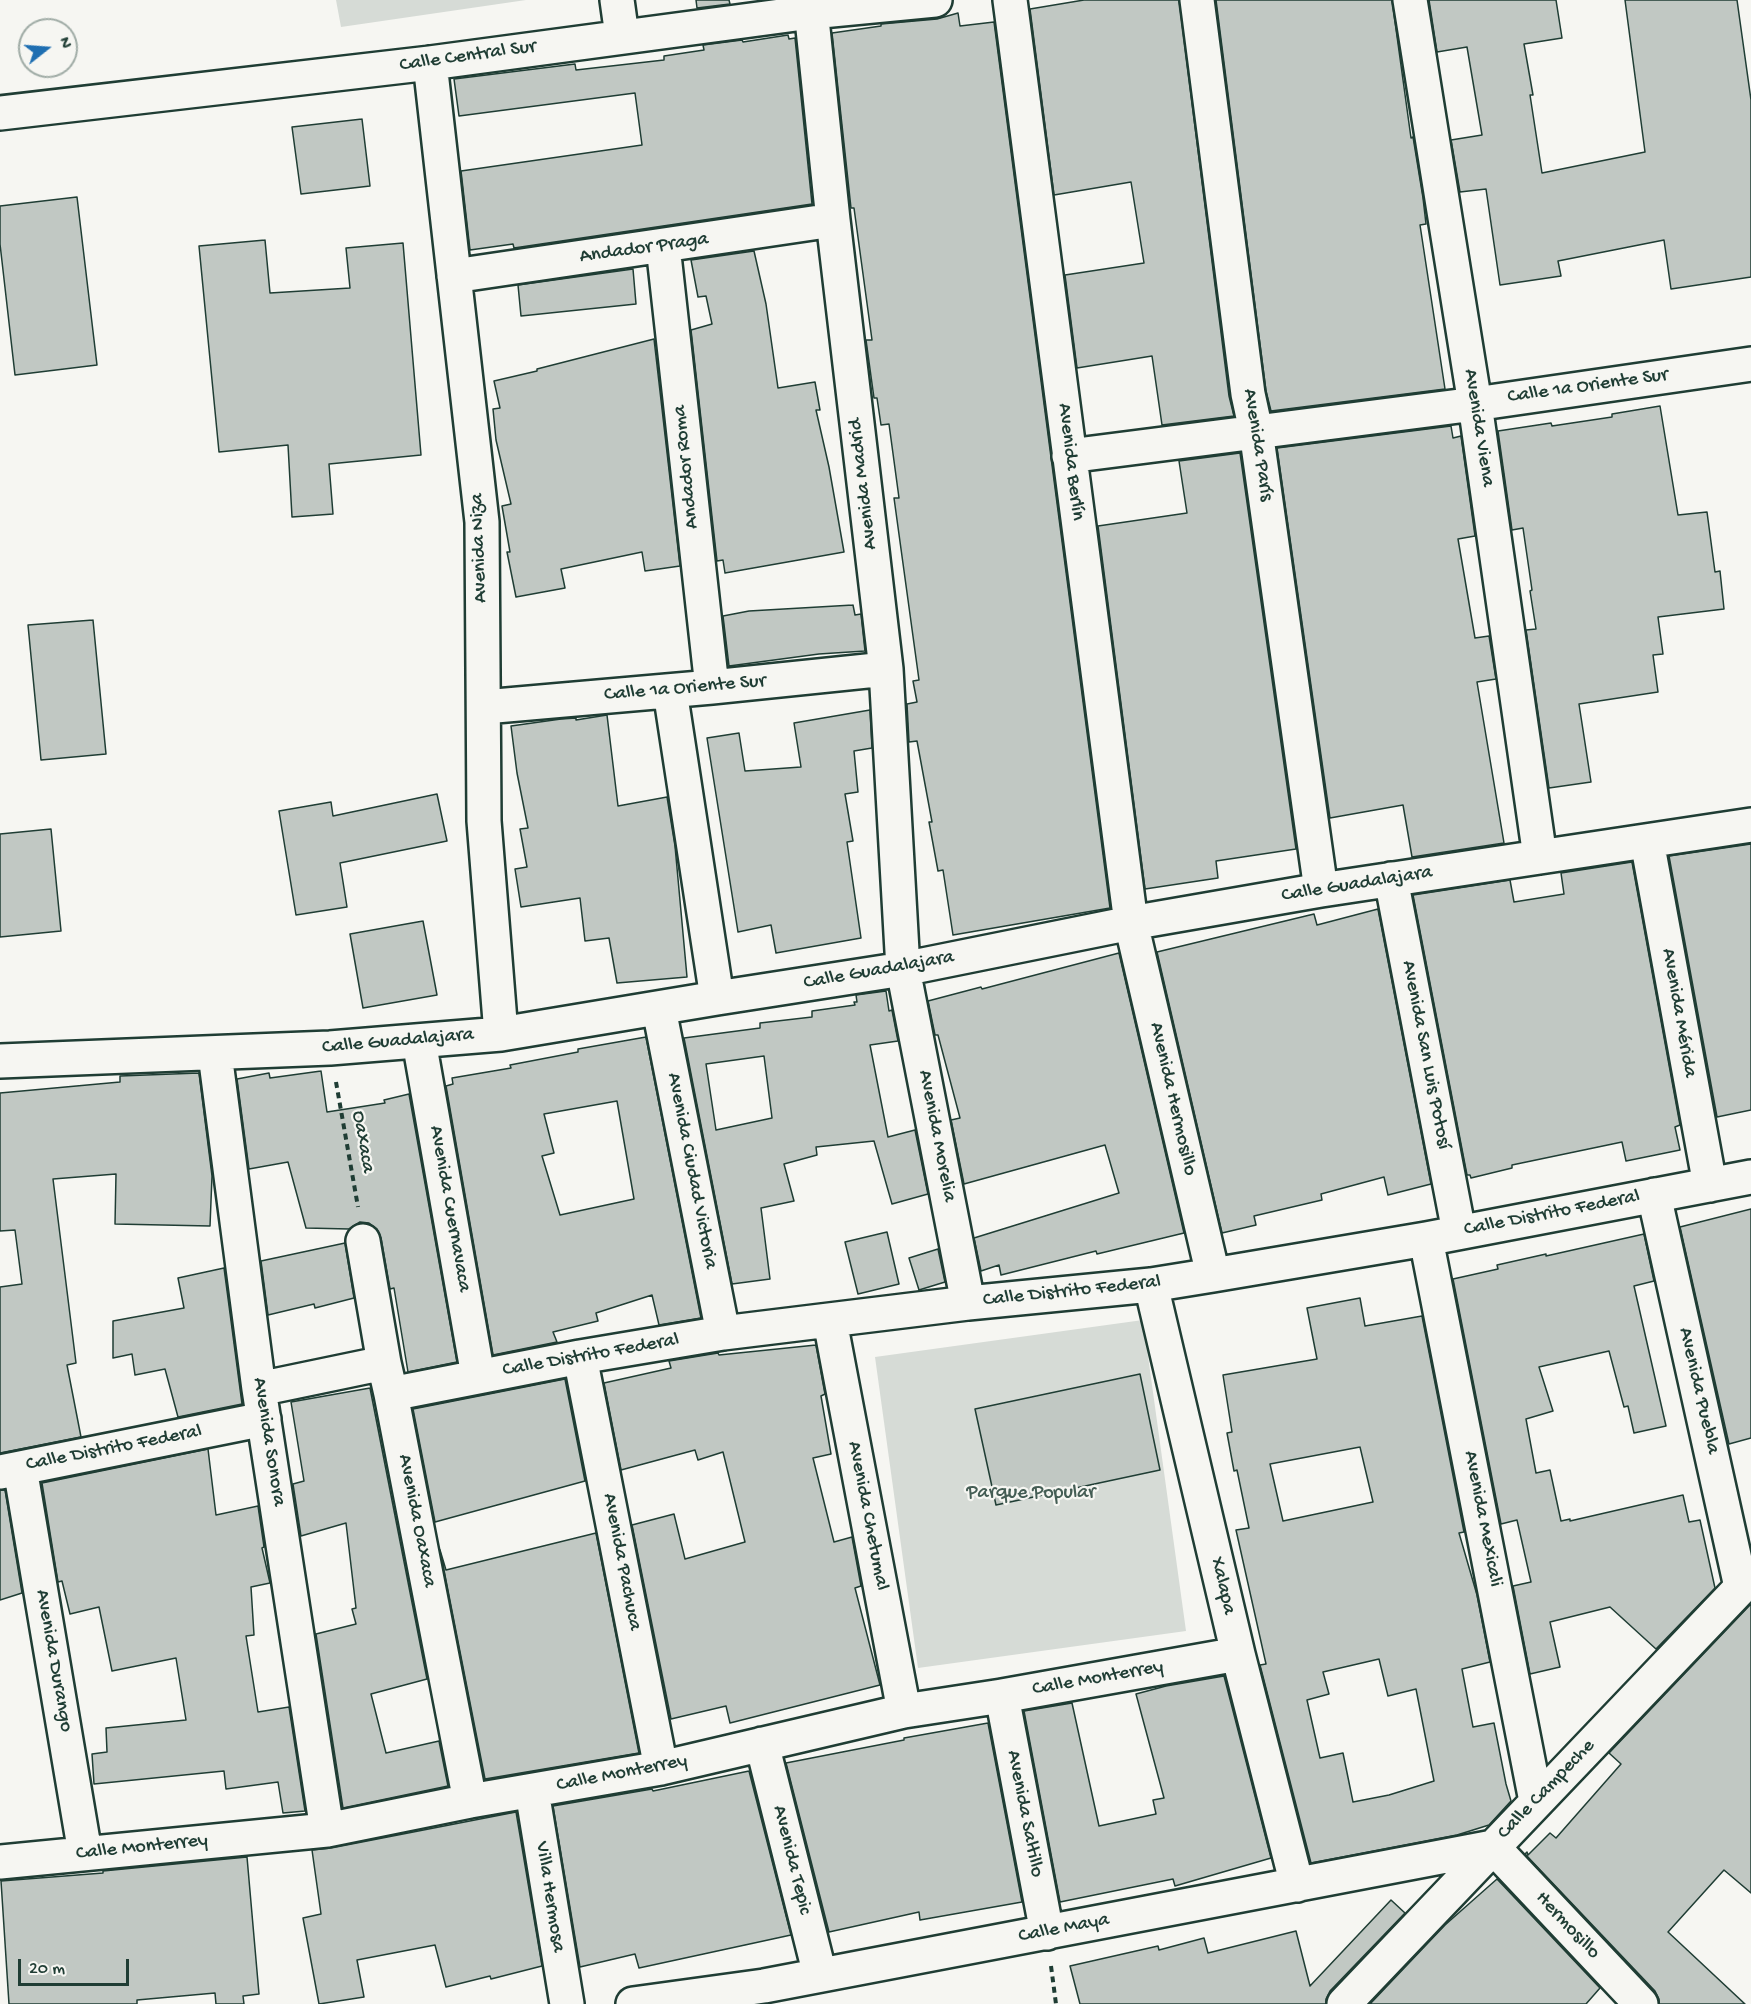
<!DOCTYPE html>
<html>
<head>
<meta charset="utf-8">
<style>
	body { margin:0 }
	#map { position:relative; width:1751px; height:2004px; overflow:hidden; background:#f6f6f2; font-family:"Gochi Hand",sans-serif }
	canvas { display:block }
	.north { position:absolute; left:18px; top:18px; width:60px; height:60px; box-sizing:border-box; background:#f6f6f2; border:2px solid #a0aca6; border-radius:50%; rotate:73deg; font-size:16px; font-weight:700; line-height:24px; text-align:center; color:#1f3d34 }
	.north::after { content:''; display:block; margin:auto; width:21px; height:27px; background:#1f6fb2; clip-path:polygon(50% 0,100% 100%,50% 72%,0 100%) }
	.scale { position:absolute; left:18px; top:1959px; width:111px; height:27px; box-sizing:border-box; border:3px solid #1f3d34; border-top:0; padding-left:8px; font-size:18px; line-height:21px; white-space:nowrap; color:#1f3d34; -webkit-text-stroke:4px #f6f6f2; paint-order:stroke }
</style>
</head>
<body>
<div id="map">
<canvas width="1751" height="2004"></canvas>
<div class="north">N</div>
<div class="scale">20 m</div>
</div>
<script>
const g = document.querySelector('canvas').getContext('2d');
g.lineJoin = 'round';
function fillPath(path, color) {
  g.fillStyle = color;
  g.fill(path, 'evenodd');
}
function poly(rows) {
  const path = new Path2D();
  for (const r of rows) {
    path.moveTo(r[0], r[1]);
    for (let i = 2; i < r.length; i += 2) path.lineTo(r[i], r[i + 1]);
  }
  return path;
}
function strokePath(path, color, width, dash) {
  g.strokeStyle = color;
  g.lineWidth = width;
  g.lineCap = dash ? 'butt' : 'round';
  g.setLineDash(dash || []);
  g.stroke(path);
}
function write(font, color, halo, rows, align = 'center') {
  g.font = font + ' "Gochi Hand",sans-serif';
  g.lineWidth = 4.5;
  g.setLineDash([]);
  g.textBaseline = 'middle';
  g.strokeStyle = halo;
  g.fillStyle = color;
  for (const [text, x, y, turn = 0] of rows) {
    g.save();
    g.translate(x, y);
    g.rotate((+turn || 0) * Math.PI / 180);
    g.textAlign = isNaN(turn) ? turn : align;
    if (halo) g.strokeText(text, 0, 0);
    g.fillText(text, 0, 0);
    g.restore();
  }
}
fillPath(poly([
	[336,0,526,0,341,27],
	[1143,1320,1186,1631,918,1668,875,1357]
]), '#d6dbd6');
const building = poly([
	[696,0,729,0,730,4,697,8,696,0],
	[1084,0,1179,0,1229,396,1234,416,1162,425,1152,356,1077,368,1065,275,1144,263,1131,182,1054,195,1030,9,1084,0],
	[1216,0,1392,0,1411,138,1413,137,1423,198,1426,224,1420,225,1445,389,1271,411,1266,391,1216,0],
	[1429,0,1556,0,1562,38,1524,44,1533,95,1530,95,1542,173,1645,152,1625,0,1737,0,1751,100,1751,277,1671,289,1664,240,1558,261,1561,276,1500,285,1486,189,1460,192,1451,140,1482,135,1467,47,1437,52,1429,0],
	[958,13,960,26,994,22,1110,908,953,935,943,870,938,871,929,822,932,822,917,741,909,742,907,704,917,702,913,681,919,680,894,498,899,498,889,424,881,425,877,398,874,398,866,340,872,340,854,208,851,208,832,33,881,26,881,24,937,19,958,13],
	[788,35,789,39,795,38,812,204,514,248,513,244,470,250,461,171,642,145,635,93,459,116,454,79,575,64,576,70,664,60,664,56,704,50,703,45,742,40,743,42,788,35],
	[362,119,370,186,301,194,292,127,362,119],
	[77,197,97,365,15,375,0,244,0,206,77,197],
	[265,240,270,293,350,288,346,248,403,243,421,455,329,464,333,514,292,517,288,445,219,452,199,246,265,240],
	[754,251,766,304,778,388,815,382,820,410,816,410,829,467,844,552,725,573,723,560,717,561,691,330,712,324,706,296,698,297,691,260,754,251],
	[633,269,636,304,521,316,518,285,633,269],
	[654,339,680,566,645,571,642,552,561,569,565,588,516,597,507,552,510,552,502,506,511,504,496,440,493,409,500,408,494,381,537,371,537,369,654,339],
	[1660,406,1678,515,1707,512,1715,572,1720,571,1724,609,1658,617,1663,654,1653,655,1658,692,1579,704,1591,782,1549,788,1526,630,1536,629,1530,591,1532,590,1523,528,1512,530,1498,431,1551,423,1552,426,1612,417,1612,414,1660,406],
	[1451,426,1453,438,1461,436,1475,536,1458,539,1475,638,1489,636,1496,679,1477,682,1504,843,1412,857,1403,805,1330,818,1277,448,1451,426],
	[1240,453,1296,849,1216,861,1218,878,1145,889,1098,526,1187,513,1179,461,1240,453],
	[853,605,855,615,861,614,865,651,819,654,729,666,723,616,749,611,853,605],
	[93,620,106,754,41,760,28,625,93,620],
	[870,710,872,748,854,751,858,792,845,794,853,841,847,842,861,938,776,953,771,925,738,932,707,738,739,733,745,771,801,767,794,723,870,710],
	[607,715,618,806,667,797,675,846,687,977,617,983,609,938,585,941,580,898,521,907,515,869,527,867,520,829,528,828,517,773,511,726,561,719,576,718,576,720,607,715],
	[437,794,447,841,340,863,347,907,296,915,279,811,331,802,333,816,437,794],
	[51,829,61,931,0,937,0,834,51,829],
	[1751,844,1751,1110,1717,1117,1669,856,1751,844],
	[1632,862,1680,1125,1675,1127,1680,1150,1626,1161,1622,1142,1512,1165,1512,1168,1471,1178,1470,1175,1467,1175,1413,895,1510,880,1514,902,1564,894,1561,873,1632,862],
	[1378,909,1431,1184,1388,1195,1384,1177,1321,1194,1322,1200,1254,1216,1256,1225,1222,1233,1157,952,1314,914,1317,925,1378,909],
	[423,921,437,995,363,1008,350,934,423,921],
	[1119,953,1184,1233,1097,1254,1096,1251,1001,1275,999,1265,981,1271,974,1238,1119,1193,1105,1145,964,1184,951,1120,960,1118,938,1035,935,1035,928,1001,981,987,982,989,1119,953],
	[886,991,889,1011,892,1010,898,1041,870,1045,888,1137,915,1130,928,1194,892,1204,874,1141,816,1147,817,1155,784,1164,794,1201,761,1208,770,1279,732,1284,684,1038,760,1028,760,1023,812,1017,812,1011,855,1005,854,1002,857,1002,856,995,886,991],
	[764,1056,772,1118,716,1130,706,1064,764,1056],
	[646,1037,701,1318,659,1325,652,1295,596,1313,598,1321,553,1332,557,1342,493,1355,446,1086,453,1084,452,1078,511,1068,510,1065,578,1052,578,1049,646,1037],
	[617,1101,634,1199,560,1215,542,1156,554,1153,544,1114,617,1101],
	[321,1071,327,1112,385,1103,384,1100,409,1094,457,1362,408,1372,394,1288,390,1289,381,1238,377,1229,369,1223,360,1222,349,1229,306,1228,288,1162,249,1169,237,1079,269,1073,270,1078,321,1071],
	[199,1073,212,1176,210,1226,115,1224,116,1174,53,1179,76,1363,67,1365,81,1437,0,1453,0,1287,22,1284,15,1230,0,1231,0,1093,120,1082,120,1076,199,1073],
	[1751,1209,1751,1438,1729,1444,1680,1227,1751,1209],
	[887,1232,899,1284,858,1294,845,1242,887,1232],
	[1644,1234,1654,1281,1634,1286,1666,1426,1634,1433,1628,1406,1624,1407,1609,1351,1539,1367,1553,1411,1526,1419,1536,1473,1550,1470,1561,1521,1570,1519,1570,1521,1683,1495,1689,1522,1700,1520,1715,1588,1656,1649,1610,1607,1550,1622,1560,1667,1530,1674,1513,1586,1531,1582,1517,1520,1501,1524,1453,1279,1498,1269,1497,1265,1546,1254,1546,1256,1644,1234],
	[345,1243,354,1298,315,1308,314,1304,268,1315,261,1261,345,1243],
	[938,1249,945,1282,919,1290,909,1258,938,1249],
	[224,1268,242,1404,178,1417,165,1369,135,1375,132,1354,113,1358,113,1321,184,1308,178,1278,224,1268],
	[1360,1298,1365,1326,1422,1316,1464,1532,1459,1533,1477,1595,1490,1662,1462,1669,1473,1727,1494,1723,1506,1784,1511,1801,1489,1825,1457,1835,1311,1863,1260,1665,1266,1664,1236,1530,1249,1528,1237,1470,1234,1471,1227,1433,1232,1432,1223,1375,1317,1359,1307,1308,1360,1298],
	[1360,1447,1373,1502,1283,1521,1270,1464,1360,1447],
	[1379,1659,1388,1696,1416,1689,1434,1781,1389,1795,1353,1802,1343,1753,1320,1758,1307,1700,1329,1694,1323,1672,1379,1659],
	[816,1345,825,1394,821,1396,831,1454,813,1458,834,1542,852,1537,861,1586,855,1588,880,1685,730,1723,726,1706,671,1719,632,1525,674,1514,685,1559,745,1542,723,1452,698,1460,695,1450,621,1470,604,1383,671,1368,669,1361,718,1353,719,1355,816,1345],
	[1140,1374,1160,1470,996,1505,975,1409,1140,1374],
	[565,1379,585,1481,435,1522,413,1409,565,1379],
	[370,1388,427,1679,371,1694,386,1753,439,1741,448,1786,343,1808,316,1634,356,1624,352,1609,356,1608,346,1523,301,1536,293,1484,304,1481,291,1402,370,1388],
	[208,1449,216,1515,258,1506,264,1547,262,1548,270,1583,251,1587,254,1635,246,1636,258,1712,289,1707,305,1811,283,1813,278,1782,226,1789,224,1771,94,1784,92,1754,107,1752,106,1728,186,1720,176,1658,112,1671,99,1607,70,1614,62,1581,58,1582,42,1483,208,1449],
	[0,1490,5,1490,22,1593,0,1600,0,1490],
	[596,1533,639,1753,485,1779,440,1550,446,1570,596,1533],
	[1751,1604,1751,1893,1724,1870,1668,1932,1745,2004,1659,2004,1659,1999,1655,1991,1525,1854,1527,1852,1528,1855,1550,1833,1556,1838,1621,1764,1609,1753,1751,1604],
	[1224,1676,1271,1858,1175,1886,1173,1879,1060,1902,1024,1711,1072,1703,1099,1826,1156,1814,1153,1800,1164,1798,1136,1694,1166,1686,1224,1676],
	[988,1723,1022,1902,920,1920,919,1912,829,1932,786,1763,904,1740,904,1738,988,1723],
	[749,1771,791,1935,639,1968,635,1954,580,1967,553,1806,652,1789,653,1791,749,1771],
	[516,1812,542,1966,491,1979,490,1976,446,1987,435,1945,357,1960,364,1997,319,2004,303,1918,321,1914,312,1850,331,1848,516,1812],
	[247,1857,259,1994,243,1996,244,2004,216,2004,215,1993,137,2000,137,2004,9,2004,1,1881,103,1873,103,1871,247,1857],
	[1497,1879,1600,1988,1586,2004,1370,2004,1445,1925,1497,1879],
	[1391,1900,1405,1913,1330,1991,1326,1999,1326,2004,1080,2004,1070,1966,1158,1946,1159,1950,1204,1938,1208,1953,1296,1931,1310,1986,1391,1900]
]);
fillPath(building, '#c1c8c3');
strokePath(building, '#1f3d34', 1.5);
const street = poly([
	[617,0,622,36],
	[810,0,833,220,886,669,903,969,968,1303],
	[1010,0,1131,923,1213,1275],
	[1197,0,1248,394,1256,431,1321,890],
	[1410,0,1475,404,1540,857],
	[430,63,482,522,484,821,501,1034],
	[0,113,430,63,811,12,935,0],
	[663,246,712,687],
	[454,276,833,220],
	[1069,456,1475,404,1751,364],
	[670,691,717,998],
	[484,707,712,687,886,669],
	[1647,841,1710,1185],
	[1391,879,1459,1232],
	[659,1009,723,1333],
	[419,1041,478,1376],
	[215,1054,259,1389,327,1830],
	[0,1061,330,1048,501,1034,717,998,903,969,1131,923,1321,890,1751,825],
	[1654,1195,1741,1587],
	[1426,1239,1536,1801],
	[363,1241,384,1363,391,1394,470,1801],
	[1151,1285,1238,1654,1297,1885],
	[830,1321,904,1711],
	[580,1357,661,1768],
	[259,1389,384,1363],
	[391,1394,580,1357,723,1333,968,1303,1151,1285,1213,1275,1426,1239,1751,1177],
	[20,1468,85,1853],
	[0,1472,264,1419],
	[1002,1696,1047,1933],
	[762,1744,820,1975],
	[532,1791,567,2004],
	[0,1862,327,1830,470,1801,661,1768,904,1711,1002,1696,1238,1654],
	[633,2004,764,1986,1493,1847,1641,2004],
	[1344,2004,1751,1577]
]);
strokePath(street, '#1f3d34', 38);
strokePath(poly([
	[336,1082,358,1207],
	[1051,1966,1056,2004]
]), '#1f3d34', 4, [6, 4.5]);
strokePath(street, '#f6f6f2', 33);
write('20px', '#1f3d34', '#f6f6f2', [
	["Calle Central Sur",468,57,-8],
	["Andador Praga",644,249,-8],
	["Calle 1a Oriente Sur",1588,387,-8],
	["Avenida Viena",1478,428,81],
	["Avenida París",1257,445,81],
	["Avenida Berlín",1070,462,83],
	["Andador Roma",687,467,-96],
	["Avenida Madrid",864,484,-97],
	["Avenida Niza",480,548,-92],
	["Calle 1a Oriente Sur",685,689,-5],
	["Calle Guadalajara",1357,885,-9],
	["Calle Guadalajara",879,971,-10],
	["Avenida Mérida",1678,1013,80],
	["Calle Guadalajara",398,1042,-5],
	["Avenida San Luis Potosí",1425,1055,79],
	["Avenida Hermosillo",1172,1099,77],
	["Avenida Morelia",936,1136,79],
	["Oaxaca",362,1142,80],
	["Avenida Ciudad Victoria",691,1171,79],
	["Avenida Cuernavaca",449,1209,80],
	["Calle Distrito Federal",1552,1214,-11],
	["Calle Distrito Federal",1072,1292,-6],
	["Calle Distrito Federal",591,1356,-10],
	["Avenida Puebla",1698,1391,77],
	["Avenida Sonora",268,1442,81],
	["Calle Distrito Federal",114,1449,-11],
	["Avenida Chetumal",867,1516,79],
	["Avenida Mexicali",1482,1519,79],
	["Avenida Oaxaca",416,1521,79],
	["Avenida Pachuca",621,1562,79],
	["Xalapa",1222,1586,77],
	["Avenida Durango",53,1661,80],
	["Calle Monterrey",1098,1679,-10],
	["Calle Monterrey",622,1774,-11],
	["Calle Campeche",1547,1790,-46],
	["Avenida Saltillo",1024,1814,79],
	["Calle Monterrey",142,1848,-6],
	["Avenida Tepic",791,1860,76],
	["Villa Hermosa",549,1897,81],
	["Hermosillo",1567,1926,47],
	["Calle Maya",1064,1929,-11]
]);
write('20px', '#445d54', '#f6f6f2', [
	["Parque Popular",1031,1494]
]);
</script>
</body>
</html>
